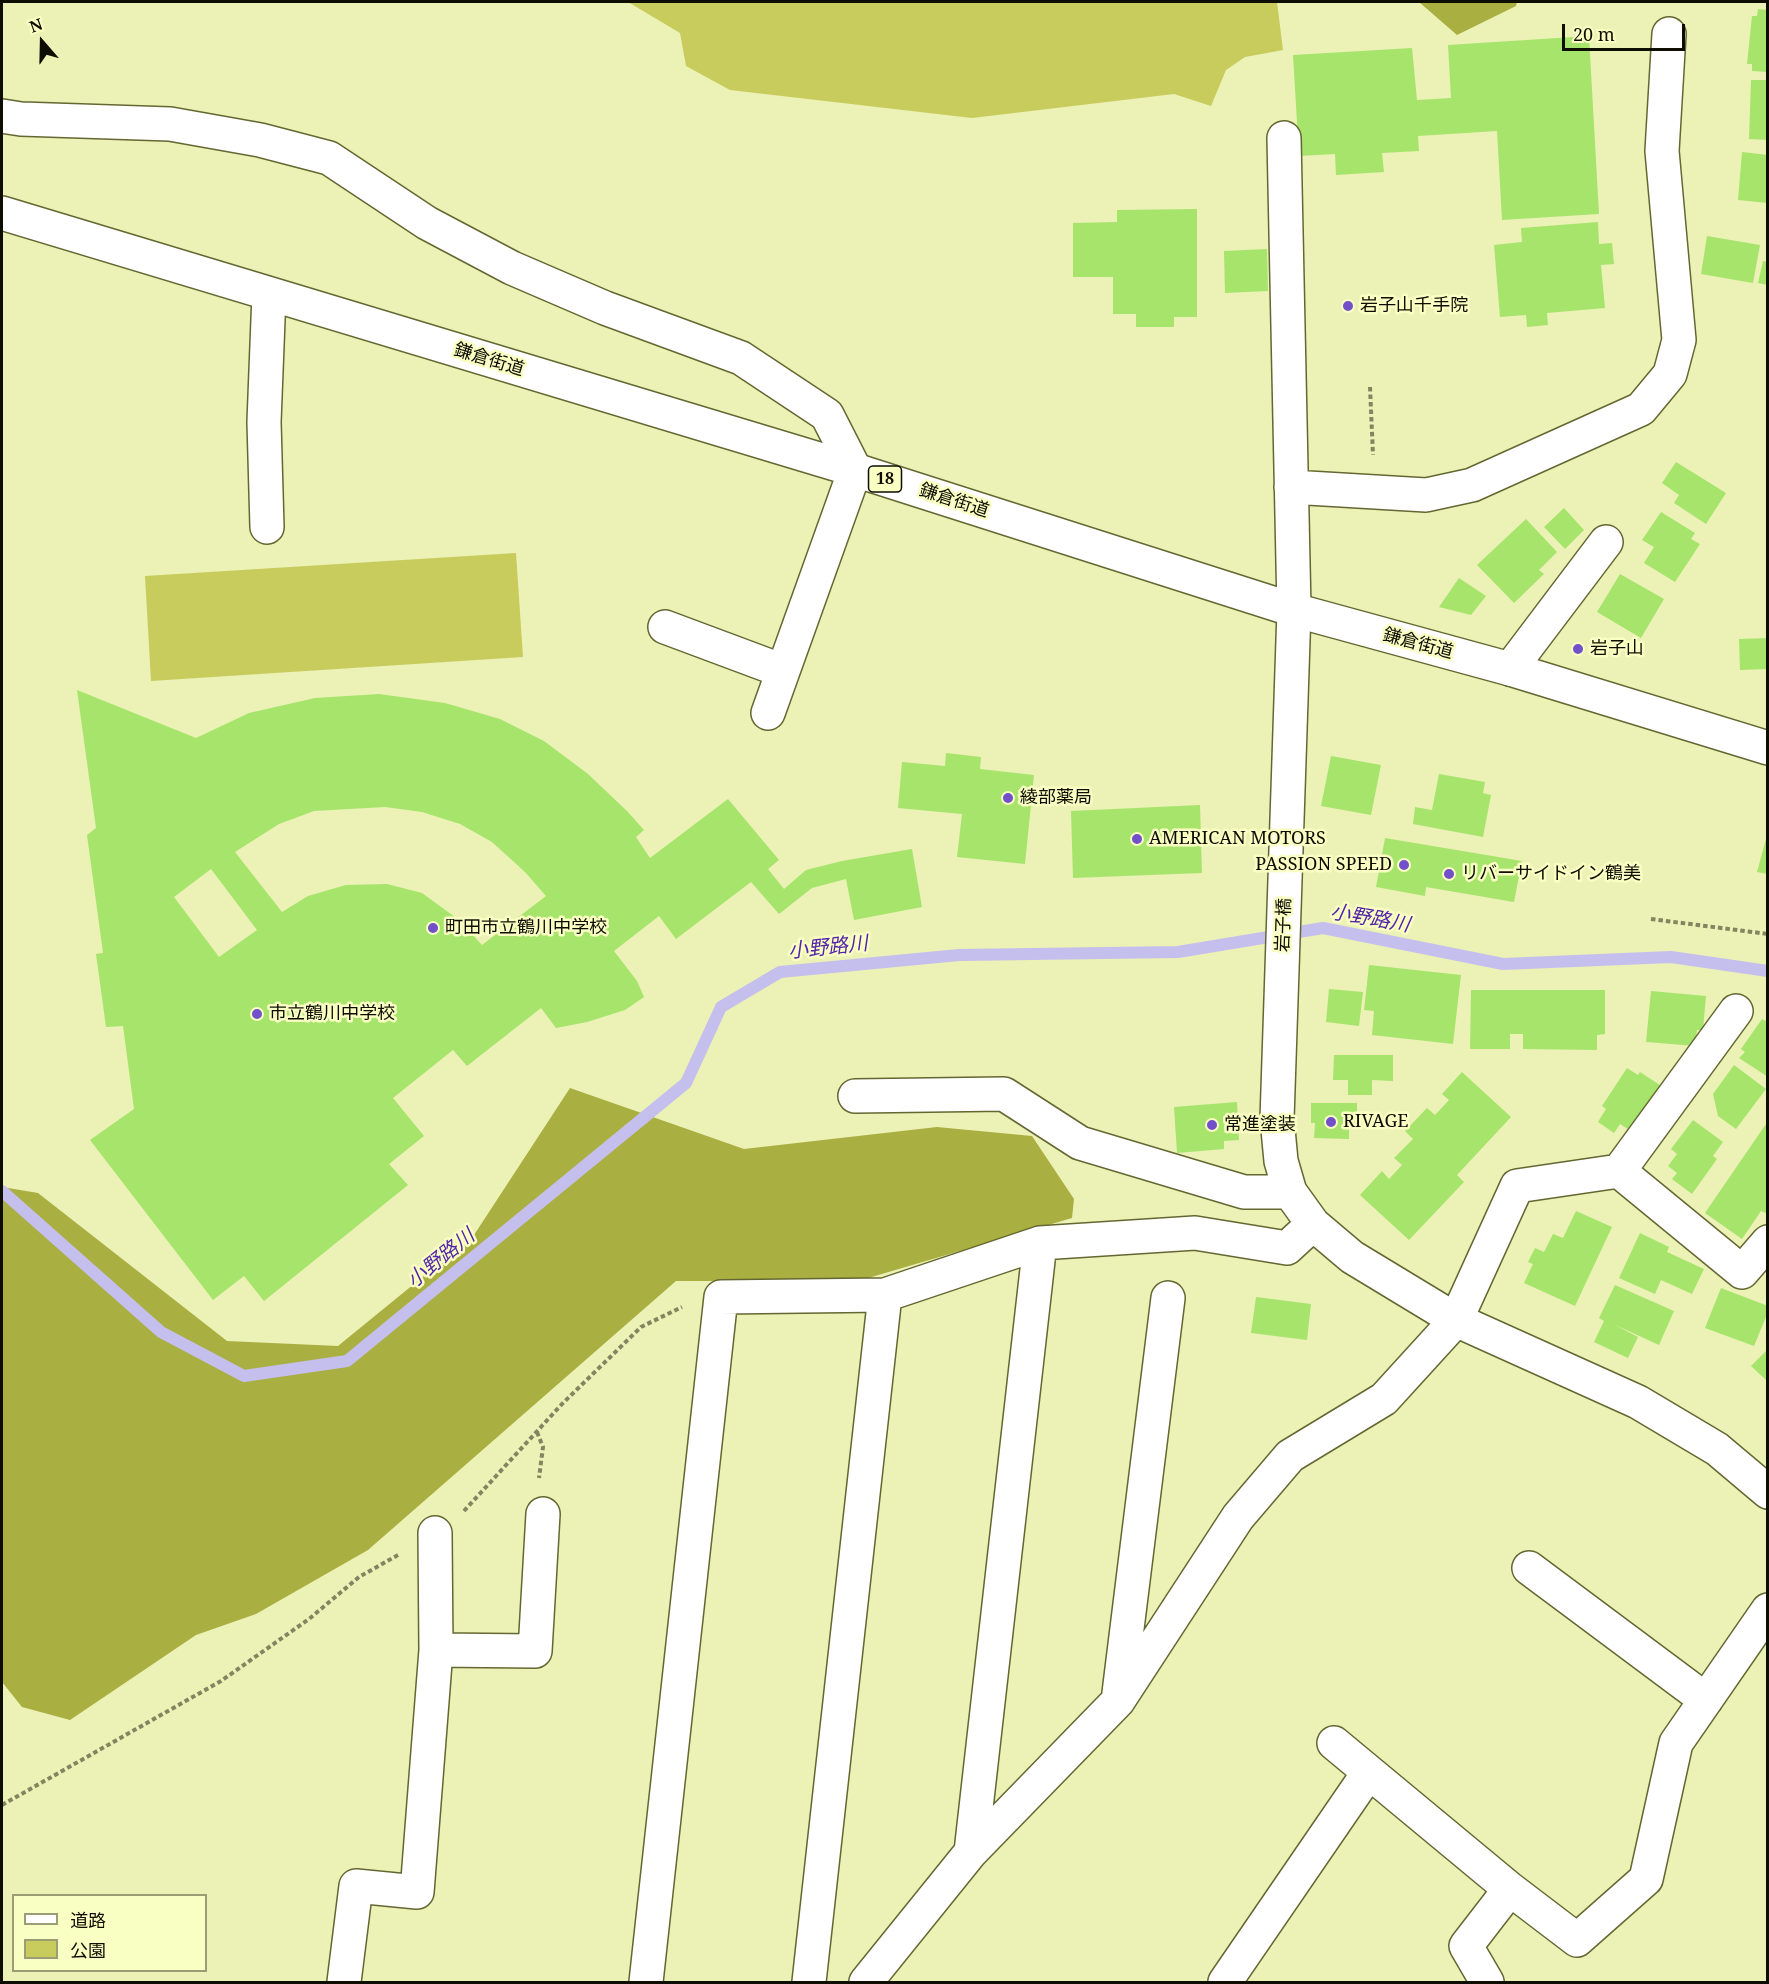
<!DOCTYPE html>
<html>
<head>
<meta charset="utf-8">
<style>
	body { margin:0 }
	#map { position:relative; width:1769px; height:1984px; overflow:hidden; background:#ecf1b6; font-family:"Noto Serif","Noto Sans JP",serif }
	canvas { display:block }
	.frame { position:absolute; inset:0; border:3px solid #0d0d00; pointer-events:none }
	.legend { position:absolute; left:12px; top:1894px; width:195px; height:78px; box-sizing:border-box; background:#f9fec3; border:2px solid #9b9e75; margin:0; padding:8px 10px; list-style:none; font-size:18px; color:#0d0d00 }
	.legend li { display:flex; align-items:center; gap:12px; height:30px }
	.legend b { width:30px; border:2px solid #9b9e75 }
	.north { position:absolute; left:12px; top:12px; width:60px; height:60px; -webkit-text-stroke:4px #f9fec3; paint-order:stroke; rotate:340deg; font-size:16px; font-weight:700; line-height:24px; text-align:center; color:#0d0d00 }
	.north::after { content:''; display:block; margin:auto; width:21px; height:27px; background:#0d0d00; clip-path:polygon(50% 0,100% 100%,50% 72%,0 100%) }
	.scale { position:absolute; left:1562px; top:24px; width:123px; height:27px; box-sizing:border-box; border:3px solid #0d0d00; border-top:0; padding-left:8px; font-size:18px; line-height:21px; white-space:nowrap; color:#0d0d00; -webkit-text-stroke:4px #f9fec3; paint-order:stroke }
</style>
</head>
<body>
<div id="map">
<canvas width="1769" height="1984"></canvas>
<div class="frame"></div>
<ul class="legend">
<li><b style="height:8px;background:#fff"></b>道路</li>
<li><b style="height:16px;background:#c7cc5d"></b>公園</li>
</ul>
<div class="north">N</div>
<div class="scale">20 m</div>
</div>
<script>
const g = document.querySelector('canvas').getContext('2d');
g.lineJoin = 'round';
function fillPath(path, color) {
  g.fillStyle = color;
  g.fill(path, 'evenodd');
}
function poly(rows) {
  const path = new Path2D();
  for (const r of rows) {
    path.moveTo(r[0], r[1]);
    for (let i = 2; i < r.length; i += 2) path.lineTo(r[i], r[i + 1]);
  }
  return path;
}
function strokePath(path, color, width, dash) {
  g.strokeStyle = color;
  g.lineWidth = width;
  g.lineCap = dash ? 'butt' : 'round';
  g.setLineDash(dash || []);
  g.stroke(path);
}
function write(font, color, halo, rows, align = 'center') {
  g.font = font + ' "Noto Serif","Noto Sans JP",serif';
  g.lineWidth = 5;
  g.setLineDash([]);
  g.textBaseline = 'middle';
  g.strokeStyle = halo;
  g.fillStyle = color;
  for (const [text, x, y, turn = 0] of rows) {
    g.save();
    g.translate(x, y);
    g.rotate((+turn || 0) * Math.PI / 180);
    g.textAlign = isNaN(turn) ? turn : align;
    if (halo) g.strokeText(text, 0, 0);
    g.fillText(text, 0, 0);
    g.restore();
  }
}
fillPath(poly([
	[628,2,1277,2,1283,50,1245,57,1226,70,1211,106,1174,94,972,118,730,90,686,66,680,33],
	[516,553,523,657,151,681,145,576]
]), '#c7cc5d');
fillPath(poly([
	[1419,2,1517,2,1516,6,1457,35],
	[570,1088,744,1149,937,1127,1032,1136,1074,1199,1072,1218,858,1281,676,1281,368,1550,256,1614,196,1635,70,1720,22,1707,2,1682,2,1187,38,1193,227,1341,338,1346,474,1235]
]), '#aaaf42');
strokePath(poly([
	[2,1191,161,1332,244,1376,347,1361,686,1083,721,1007,780,972,959,955,1178,952,1323,928,1503,964,1671,957,1768,971]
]), '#c5bfed', 12);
fillPath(poly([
	[1758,9,1768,10,1768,72,1752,71,1752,64,1747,64,1752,16,1757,16],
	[1589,36,1599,214,1502,220,1497,131,1418,136,1419,151,1382,153,1384,172,1336,175,1335,154,1299,156,1293,55,1412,48,1417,100,1451,98,1448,45],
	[1751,80,1768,80,1768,140,1749,139],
	[1742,152,1768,155,1768,203,1738,200],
	[1197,209,1197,317,1174,317,1174,327,1136,327,1136,314,1113,314,1113,277,1073,277,1073,223,1117,222,1117,210],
	[1598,222,1599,244,1612,243,1614,264,1601,265,1605,308,1547,313,1548,325,1527,327,1526,315,1500,317,1494,245,1522,242,1521,228],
	[1707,236,1760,245,1753,283,1701,274],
	[1267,249,1268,291,1225,293,1224,251],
	[1763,261,1768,262,1768,285,1758,283],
	[1676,462,1726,493,1706,524,1674,503,1679,495,1662,483],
	[1564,508,1584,530,1565,549,1544,527],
	[1661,512,1695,533,1691,539,1700,544,1675,582,1644,563,1654,547,1642,540],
	[1526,519,1557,552,1539,570,1544,574,1514,603,1477,565],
	[1620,574,1664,599,1641,638,1597,612],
	[1459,578,1486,596,1471,615,1439,607],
	[1768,638,1768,669,1740,670,1739,639],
	[77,690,196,738,249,713,315,698,379,694,445,703,500,719,544,741,588,774,627,811,644,830,636,837,650,858,728,799,779,860,768,869,784,889,806,870,842,861,912,849,922,907,854,920,846,879,812,888,779,914,751,882,676,939,659,916,614,951,637,981,644,997,625,1010,587,1022,556,1028,541,1008,467,1066,453,1050,393,1098,424,1136,389,1164,408,1185,264,1301,244,1276,213,1300,90,1140,134,1109,123,1026,106,1027,96,954,103,953,87,835,96,828],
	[385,807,422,812,460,824,492,842,525,872,546,896,482,945,459,920,422,893,387,884,346,885,308,896,282,912,235,852,279,824,314,811],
	[211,869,257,930,219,957,174,897],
	[946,753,981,757,980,769,1034,775,1025,864,957,857,962,814,898,808,902,762,945,766],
	[1331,756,1381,765,1371,815,1321,806],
	[1439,774,1485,782,1483,793,1491,795,1483,837,1413,824,1415,807,1432,810],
	[1200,805,1202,873,1073,878,1071,811],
	[1767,835,1768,835,1768,874,1757,872],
	[1385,838,1522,861,1514,902,1426,887,1425,896,1376,887],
	[1369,965,1461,975,1453,1044,1372,1035,1374,1011,1364,1010],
	[1329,989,1363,992,1359,1026,1326,1022],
	[1471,990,1605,990,1605,1034,1597,1035,1597,1050,1523,1049,1523,1034,1510,1034,1510,1049,1470,1049],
	[1651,991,1706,996,1703,1030,1697,1030,1695,1046,1646,1042],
	[1762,1019,1768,1022,1768,1077,1739,1058,1745,1052,1741,1049],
	[1334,1055,1393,1055,1393,1081,1372,1080,1372,1095,1348,1095,1348,1080,1333,1080],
	[1734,1065,1766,1089,1736,1129,1718,1116,1713,1094],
	[1627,1068,1638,1075,1640,1072,1666,1089,1637,1135,1620,1124,1614,1133,1598,1122,1606,1109,1602,1106],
	[1462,1072,1511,1117,1457,1175,1464,1182,1409,1240,1360,1195,1382,1171,1389,1179,1402,1165,1394,1158,1413,1139,1405,1131,1427,1108,1435,1115,1449,1100,1442,1094],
	[1237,1102,1239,1140,1224,1141,1224,1149,1177,1153,1174,1107],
	[1311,1103,1357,1103,1357,1123,1349,1123,1349,1139,1314,1138,1315,1123,1311,1123],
	[1693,1120,1723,1142,1713,1156,1717,1159,1692,1194,1672,1179,1677,1173,1668,1166,1677,1154,1671,1149],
	[1768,1121,1768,1214,1761,1211,1742,1239,1705,1213],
	[1576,1211,1612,1227,1575,1306,1524,1283,1533,1264,1528,1262,1535,1248,1544,1252,1553,1234,1563,1238],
	[1640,1233,1669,1247,1667,1252,1704,1269,1692,1294,1661,1280,1655,1294,1619,1278],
	[1615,1285,1674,1311,1659,1345,1613,1324,1638,1337,1628,1358,1594,1342,1604,1321,1599,1318],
	[1721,1288,1768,1306,1768,1312,1754,1346,1705,1328],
	[1256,1297,1311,1304,1307,1340,1251,1333],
	[1768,1349,1768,1379,1766,1380,1751,1366]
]), '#a6e46c');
const minor = poly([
	[2,116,21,119,170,124,260,140,329,158,427,223,512,268,605,308,741,358,827,415,855,470,768,713],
	[1284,138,1294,610,1277,1119,1281,1161,1290,1192,1313,1224,1352,1257,1456,1320,1638,1402,1717,1449,1768,1492],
	[1291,487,1426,495,1472,485,1641,409,1670,374,1679,340,1662,151,1669,34],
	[267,527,264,422,269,294],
	[665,627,783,671],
	[1510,669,1606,542],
	[855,1096,1004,1094,1080,1143,1244,1192,1290,1192],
	[1619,1171,1742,1272,1768,1242],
	[1529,1568,1706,1700],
	[436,1650,535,1651,543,1514],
	[1119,1693,1168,1298],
	[1334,1743,1510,1889,1577,1940,1646,1879,1676,1743,1768,1610],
	[971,1852,1040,1243],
	[344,1982,356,1886,417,1892,436,1650,435,1533],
	[646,1982,721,1297,885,1295,1040,1243,1195,1233,1287,1248,1313,1224],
	[809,1982,885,1295],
	[866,1982,971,1852,1118,1701,1238,1517,1290,1456,1384,1399,1456,1320,1517,1186,1619,1171,1736,1011],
	[1225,1982,1369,1772],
	[1487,1982,1466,1946,1510,1889]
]);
const major = poly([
	[2,213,855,470,1294,610,1510,669,1768,748]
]);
strokePath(minor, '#646731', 36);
strokePath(major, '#646731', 36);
strokePath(poly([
	[1370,387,1373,455],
	[1651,919,1768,934],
	[537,1432,543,1447,539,1478],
	[464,1511,562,1404,641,1327,682,1307],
	[2,1805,221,1681,309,1619,359,1577,398,1555]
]), '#838560', 4, [4.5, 3]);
strokePath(minor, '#fff', 33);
strokePath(major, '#fff', 33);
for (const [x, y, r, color] of [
	[1348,306,6,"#7150c9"],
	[1578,649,6,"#7150c9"],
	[1008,798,6,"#7150c9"],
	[1137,839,6,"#7150c9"],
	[1404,865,6,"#7150c9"],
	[1449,874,6,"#7150c9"],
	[433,928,6,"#7150c9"],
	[257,1014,6,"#7150c9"],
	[1331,1122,6,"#7150c9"],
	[1212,1125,6,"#7150c9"]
]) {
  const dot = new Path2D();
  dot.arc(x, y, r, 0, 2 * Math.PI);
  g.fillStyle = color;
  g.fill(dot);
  strokePath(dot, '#f9fec3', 2);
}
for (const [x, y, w] of [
	[885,479,33]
]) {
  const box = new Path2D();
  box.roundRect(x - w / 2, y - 13, w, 26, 4.5);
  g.fillStyle = '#f9fec3';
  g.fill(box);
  strokePath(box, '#0d0d00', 1.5);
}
write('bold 16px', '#0d0d00', null, [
	["18",885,479]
]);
write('18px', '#0d0d00', '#f9fec3', [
	["岩子山千手院",1360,306],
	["岩子山",1590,649],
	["綾部薬局",1020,798],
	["AMERICAN MOTORS",1149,839],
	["PASSION SPEED",1392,865,"right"],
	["リバーサイドイン鶴美",1461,874],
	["町田市立鶴川中学校",445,928],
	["市立鶴川中学校",269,1014],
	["RIVAGE",1343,1122],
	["常進塗装",1224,1125]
], 'left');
write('18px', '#0d0d00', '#f9fec3', [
	["鎌倉街道",489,360,17],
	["鎌倉街道",954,501,18],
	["鎌倉街道",1418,644,15],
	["岩子橋",1284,925,-88]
]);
write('italic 20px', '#5425ab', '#f9fec3', [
	["小野路川",1370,919,10],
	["小野路川",828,948,-6],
	["小野路川",441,1259,-39]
]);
</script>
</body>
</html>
